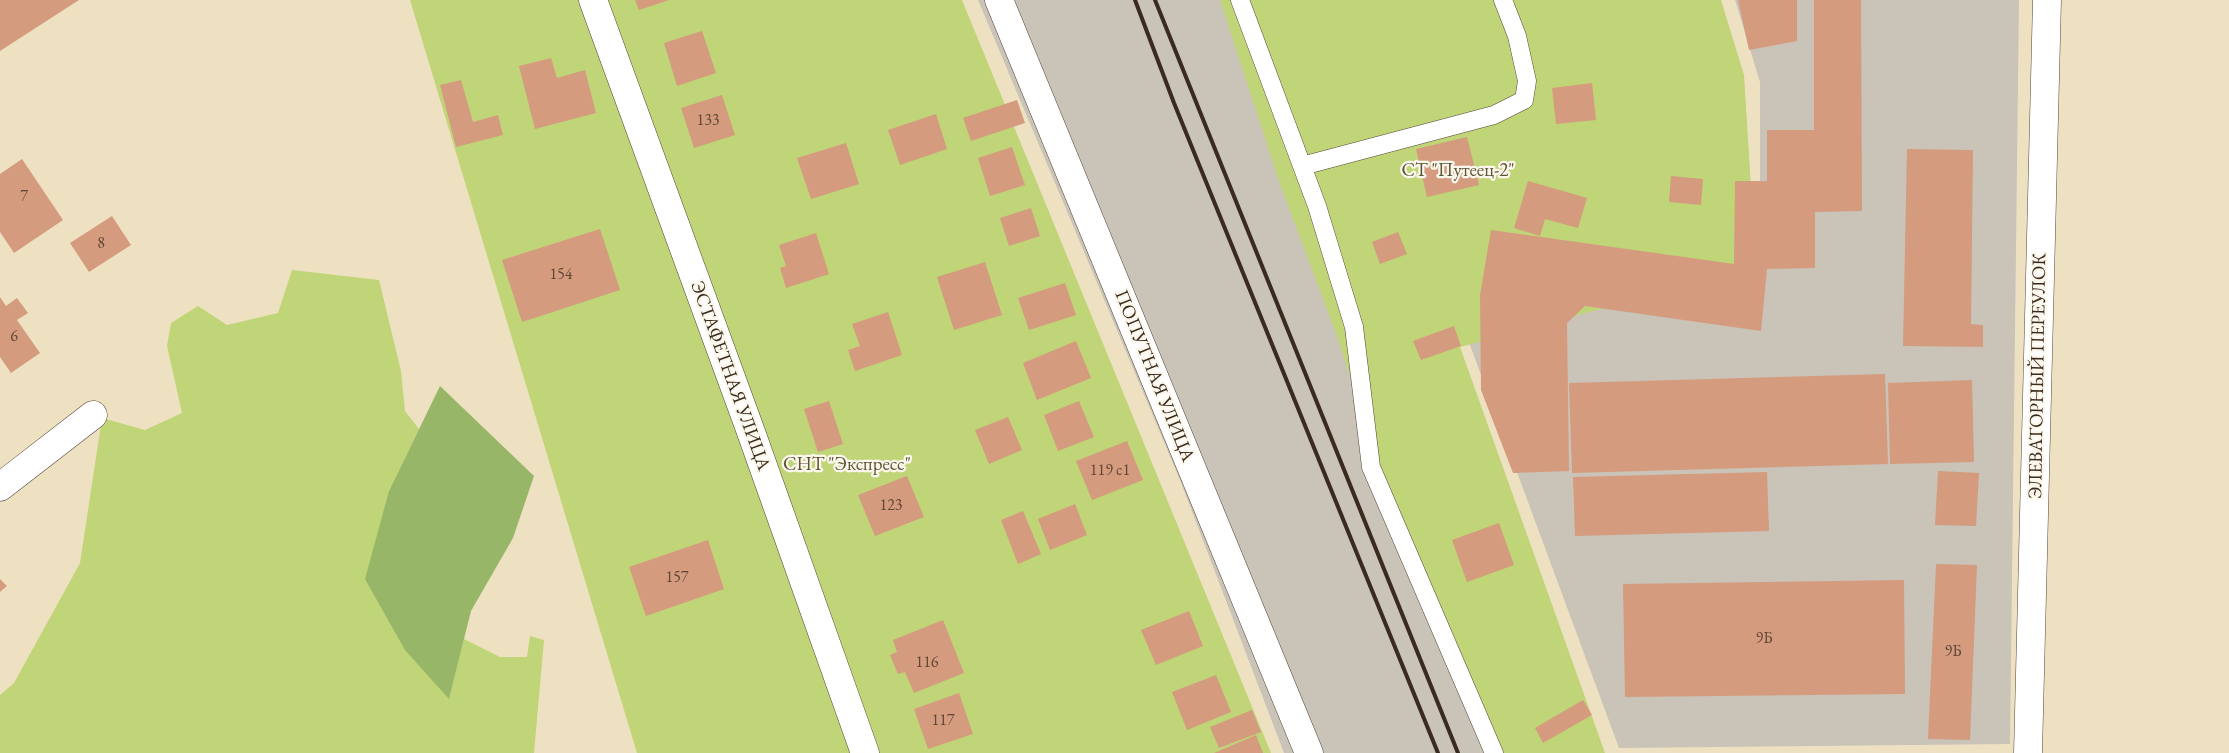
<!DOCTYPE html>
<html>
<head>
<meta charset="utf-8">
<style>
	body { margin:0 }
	canvas { display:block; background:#eee1c1 }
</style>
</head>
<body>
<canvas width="2229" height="753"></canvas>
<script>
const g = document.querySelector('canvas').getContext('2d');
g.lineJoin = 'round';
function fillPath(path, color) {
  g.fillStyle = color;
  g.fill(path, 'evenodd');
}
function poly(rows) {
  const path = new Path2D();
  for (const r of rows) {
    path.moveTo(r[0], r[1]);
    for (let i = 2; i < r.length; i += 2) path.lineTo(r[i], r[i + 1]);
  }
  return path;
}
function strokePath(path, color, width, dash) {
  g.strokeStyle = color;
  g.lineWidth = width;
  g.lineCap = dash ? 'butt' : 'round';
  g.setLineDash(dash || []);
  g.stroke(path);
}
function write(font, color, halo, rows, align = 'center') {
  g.font = font + ' "EB Garamond",serif';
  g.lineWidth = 4.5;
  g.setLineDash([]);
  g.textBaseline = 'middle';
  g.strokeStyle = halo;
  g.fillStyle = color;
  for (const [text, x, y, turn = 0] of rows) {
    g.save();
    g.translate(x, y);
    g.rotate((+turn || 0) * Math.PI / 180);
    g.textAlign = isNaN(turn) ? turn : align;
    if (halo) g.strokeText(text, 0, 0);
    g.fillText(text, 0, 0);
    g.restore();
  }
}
fillPath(poly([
	[978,0,1274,0,1505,753,1284,753,1180,480],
	[1735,0,2019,0,2010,744,1619,748,1467,337,1760,237,1760,82]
]), '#cac3b8');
fillPath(poly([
	[410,0,962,0,1271,753,637,753],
	[1220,0,1721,0,1744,75,1756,267,1460,347,1605,753,1502,753,1380,470,1338,339,1280,184],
	[292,270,379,280,401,371,405,411,419,429,389,491,449,698,464,639,500,657,527,657,530,636,544,640,534,753,0,753,0,695,14,683,80,563,102,418,145,430,182,413,167,346,171,323,198,306,227,325,278,313]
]), '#c0d478');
fillPath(poly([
	[440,386,534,476,513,538,471,611,449,699,405,650,365,579,389,491]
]), '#98b668');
fillPath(poly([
	[0,0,79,0,0,51],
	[635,0,669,0,639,10],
	[1738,0,1797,0,1797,41,1749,50],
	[1814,0,1861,0,1862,211,1815,212,1815,268,1767,269,1761,331,1585,306,1567,323,1569,471,1513,473,1481,390,1480,295,1491,230,1734,264,1735,181,1767,181,1767,130,1814,130],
	[702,31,716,73,677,86,664,43],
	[551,58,557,78,585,70,596,113,535,129,519,66],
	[461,80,473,122,498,115,503,135,456,147,440,85],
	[1592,83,1596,120,1556,124,1552,88],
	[722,95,735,135,694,148,681,108],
	[1017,100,1025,123,971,141,963,118],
	[936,114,947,149,900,165,888,130],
	[1467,137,1479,185,1427,197,1416,149],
	[846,143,859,184,811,199,797,158],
	[1012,147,1025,185,990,196,978,158],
	[1907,149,1973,150,1971,324,1983,325,1983,347,1903,346],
	[22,159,63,220,14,253,0,232,0,174],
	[1671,176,1703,179,1701,205,1669,202],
	[1528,181,1587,198,1578,228,1545,219,1540,236,1514,228],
	[1031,208,1040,236,1009,246,1000,218],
	[112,216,131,245,89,272,70,243],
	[600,229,620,290,522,322,502,260],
	[1398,232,1407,254,1380,264,1372,242],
	[816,233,829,274,786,288,780,268,786,266,779,245],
	[985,262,1002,315,954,330,937,277],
	[1065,283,1076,315,1029,330,1018,298],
	[0,297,6,306,17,298,28,313,17,320,40,353,11,373,0,357],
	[888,312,902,355,855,371,848,350,860,346,852,324],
	[1454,326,1461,346,1421,360,1413,341],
	[1076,341,1091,378,1037,400,1023,363],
	[1885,374,1888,464,1572,473,1569,383],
	[1972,380,1974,462,1890,464,1888,383],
	[829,401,843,444,818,452,804,409],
	[1079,401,1094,437,1058,451,1044,415],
	[1008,417,1022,450,989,464,975,430],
	[1127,441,1143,480,1092,500,1076,461],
	[1938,471,1979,473,1976,526,1935,525],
	[1767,472,1769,531,1575,536,1573,477],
	[907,476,924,517,875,536,858,495],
	[1075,504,1087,535,1050,550,1038,519],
	[1023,511,1041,554,1018,564,1001,520],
	[1499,523,1514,565,1467,582,1452,540],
	[708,540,724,589,646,616,629,567],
	[1936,564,1977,565,1970,740,1928,739],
	[0,579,7,586,0,592],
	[1904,580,1905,694,1625,697,1623,584],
	[1189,611,1203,646,1156,665,1141,630],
	[943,620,964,673,914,693,905,672,898,674,890,655,897,652,893,640],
	[1216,675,1231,712,1187,730,1172,692],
	[959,693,973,734,928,749,914,709],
	[1583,700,1592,715,1543,743,1535,728],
	[1252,710,1261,732,1219,748,1210,727],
	[1256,735,1263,753,1214,753]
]), '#d49b7e');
const lane = poly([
	[1240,0,1317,206,1354,327,1371,467,1494,753],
	[1302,166,1494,115,1524,100,1527,81,1517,36,1503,0]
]);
const street = poly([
	[593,0,751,432,865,753],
	[999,0,1309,753],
	[0,487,93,415],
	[2028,753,2047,0]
]);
strokePath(lane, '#564536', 19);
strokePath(street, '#564536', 29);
strokePath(lane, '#fff', 18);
strokePath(street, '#fff', 28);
strokePath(poly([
	[1135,0,1174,103,1438,753],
	[1155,0,1458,753]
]), '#3b2a1e', 4);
write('16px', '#614636', null, [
	["133",708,121],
	["7",24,197],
	["8",101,244],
	["154",561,275],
	["6",14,337],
	["119 с1",1110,471],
	["123",891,506],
	["157",677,578],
	["9Б",1764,639],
	["9Б",1953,652],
	["116",927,663],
	["117",943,721]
]);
write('19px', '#5c5434', '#fbf7ec', [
	["СТ \"Путеец-2\"",1458,171],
	["СНТ \"Экспресс\"",847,465]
]);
write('19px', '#3b2a1e', '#fbf7ec', [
	["ЭСТАФЕТНАЯ УЛИЦА",730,376,70],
	["ПОПУТНАЯ УЛИЦА",1154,376,68],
	["ЭЛЕВАТОРНЫЙ ПЕРЕУЛОК",2038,376,-89]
]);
</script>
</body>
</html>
